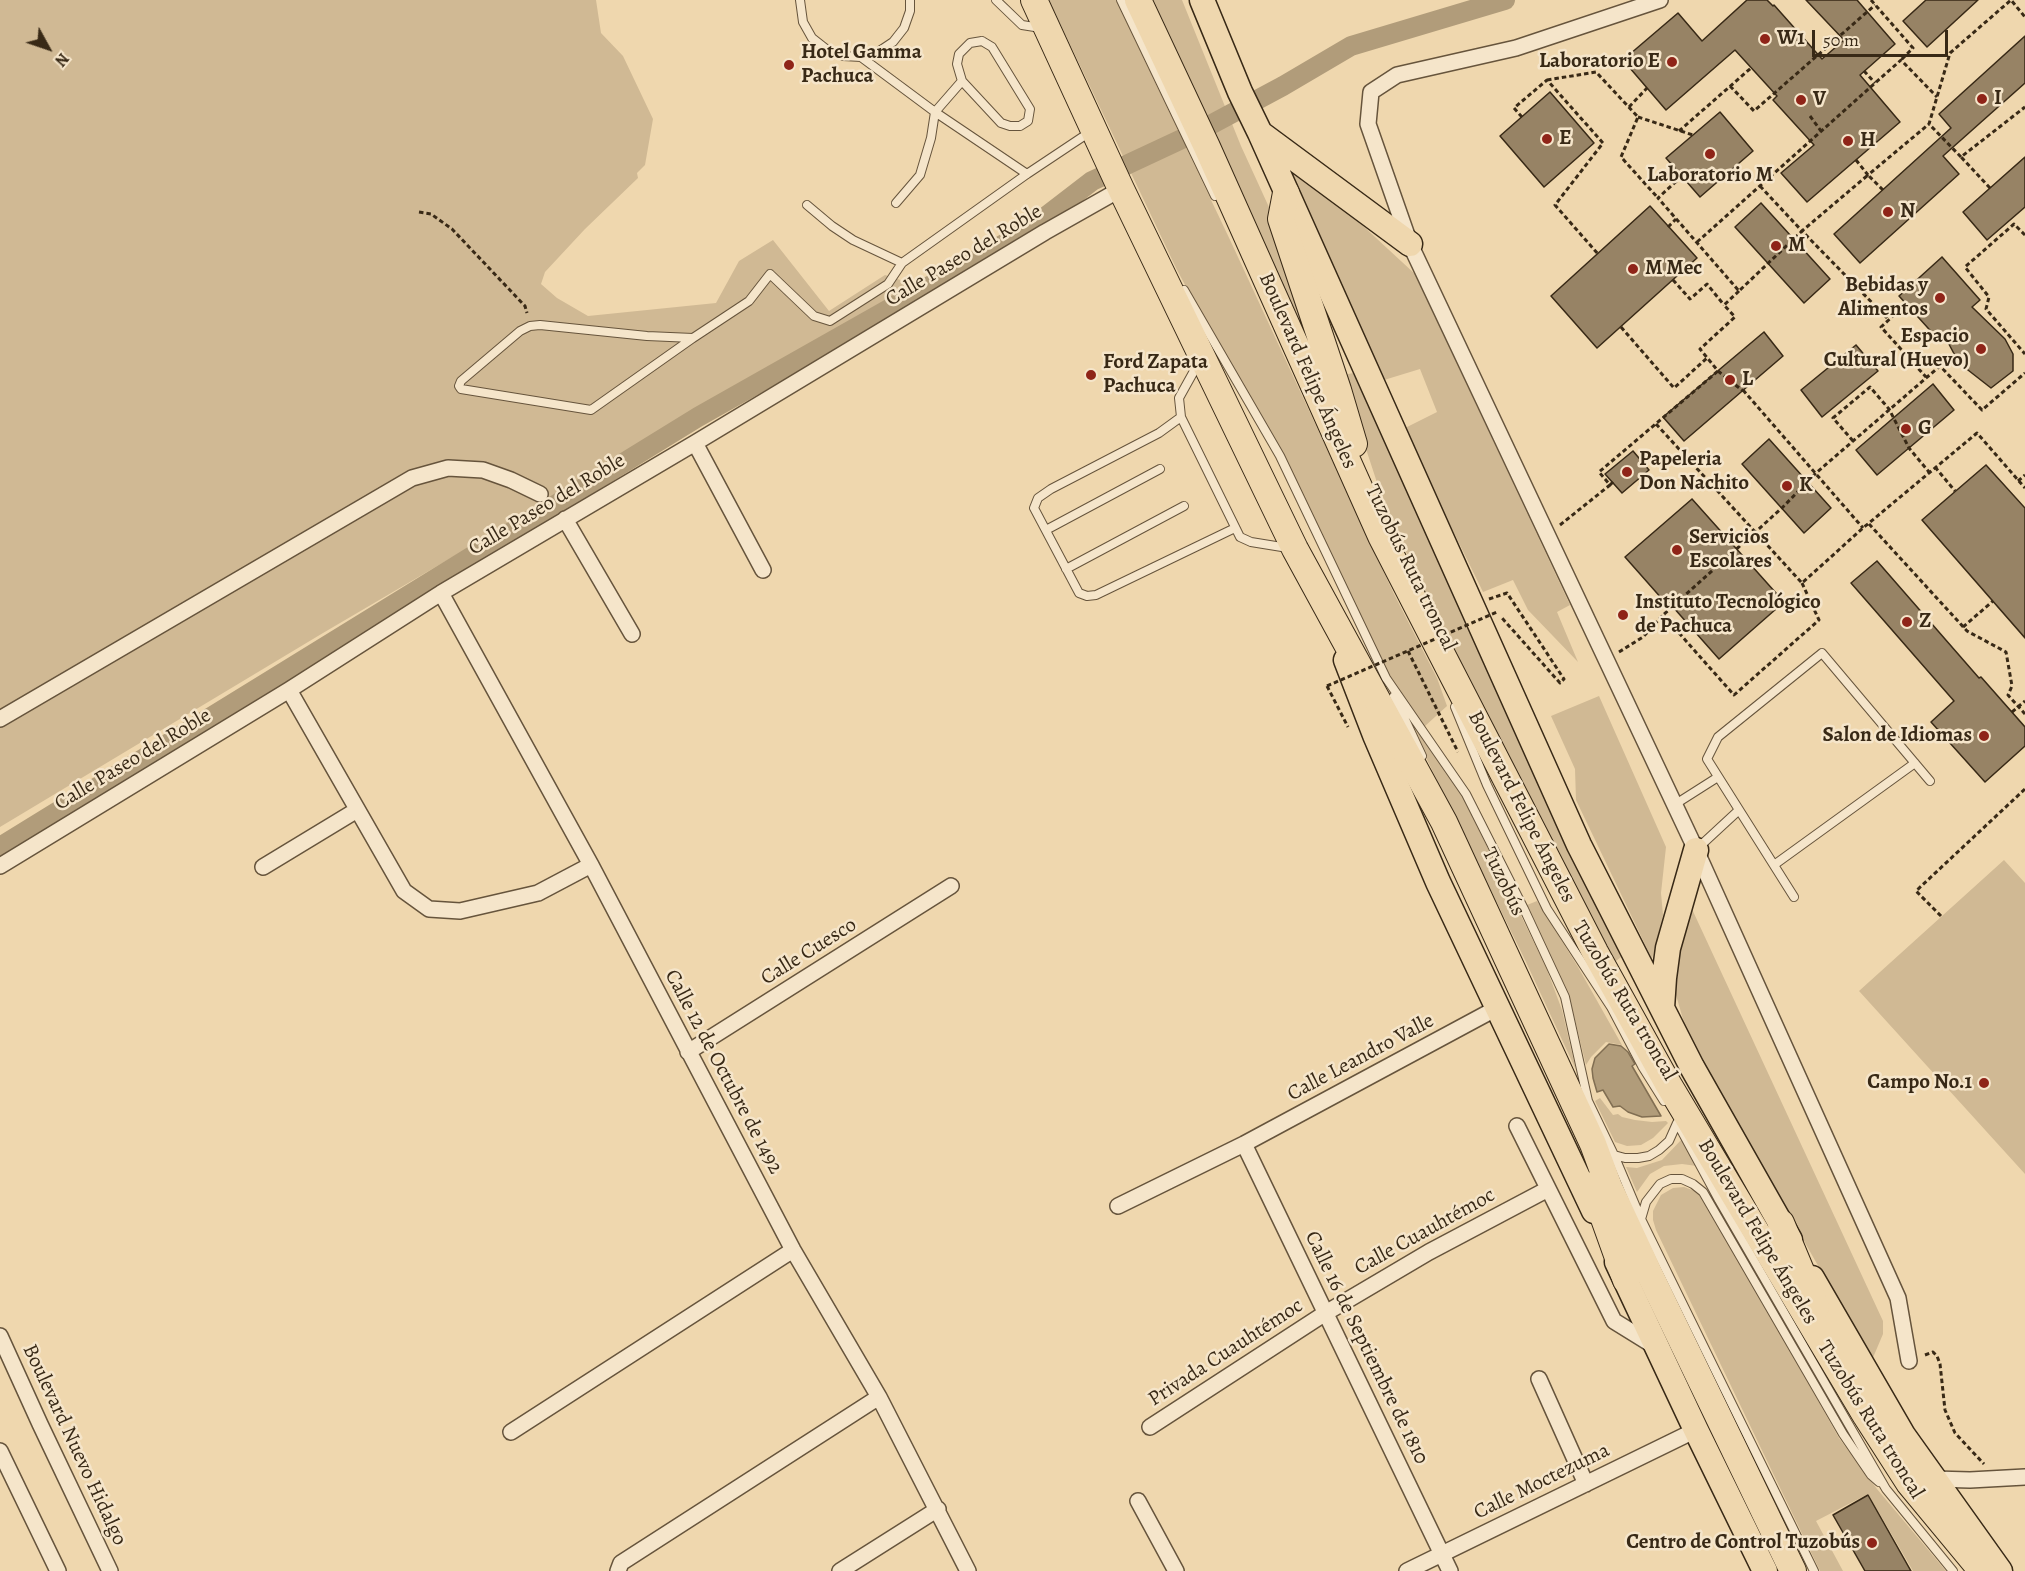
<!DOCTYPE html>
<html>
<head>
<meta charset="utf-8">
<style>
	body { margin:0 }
	#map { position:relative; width:2025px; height:1571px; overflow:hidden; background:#efd7ae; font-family:Alegreya,serif }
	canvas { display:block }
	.north { position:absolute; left:18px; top:18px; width:60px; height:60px; -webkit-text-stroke:4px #f5e5ca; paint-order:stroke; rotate:130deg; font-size:16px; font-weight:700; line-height:24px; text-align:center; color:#382916 }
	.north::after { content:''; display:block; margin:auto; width:21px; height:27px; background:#382916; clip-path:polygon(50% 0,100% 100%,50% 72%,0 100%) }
	.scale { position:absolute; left:1812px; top:30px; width:136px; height:27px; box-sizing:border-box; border:3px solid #382916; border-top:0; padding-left:8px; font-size:18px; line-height:21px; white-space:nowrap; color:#382916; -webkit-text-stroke:4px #f5e5ca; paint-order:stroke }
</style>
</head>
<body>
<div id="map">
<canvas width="2025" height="1571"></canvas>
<div class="north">N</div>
<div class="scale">50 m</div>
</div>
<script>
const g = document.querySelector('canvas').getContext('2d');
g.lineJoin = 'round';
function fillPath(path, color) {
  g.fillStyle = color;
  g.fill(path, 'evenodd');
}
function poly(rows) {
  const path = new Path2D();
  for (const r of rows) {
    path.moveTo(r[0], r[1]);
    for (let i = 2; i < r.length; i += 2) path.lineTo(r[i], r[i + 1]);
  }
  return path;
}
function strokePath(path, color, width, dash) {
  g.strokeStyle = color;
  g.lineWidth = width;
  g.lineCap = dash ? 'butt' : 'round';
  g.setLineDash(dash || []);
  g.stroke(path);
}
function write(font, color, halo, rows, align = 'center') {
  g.font = font + ' Alegreya,serif';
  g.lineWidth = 5;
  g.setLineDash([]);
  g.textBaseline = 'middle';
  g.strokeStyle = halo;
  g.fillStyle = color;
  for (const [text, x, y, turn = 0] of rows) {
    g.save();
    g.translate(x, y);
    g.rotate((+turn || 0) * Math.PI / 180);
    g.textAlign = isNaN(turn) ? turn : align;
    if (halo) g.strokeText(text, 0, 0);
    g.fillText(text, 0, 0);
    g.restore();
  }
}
fillPath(poly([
	[0,0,596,0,601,33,623,56,653,119,645,165,637,173,638,178,585,229,545,272,541,284,557,298,588,316,716,303,739,261,773,240,829,311,885,275,916,285,323,633,0,827],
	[1049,0,1116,0,1231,242,1394,594,1437,678,1447,706,1424,727,1391,679,1304,498,1264,420,1210,331,1177,270],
	[1146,0,1182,0,1241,146,1284,240,1317,363],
	[1282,151,1415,274,1570,605,1557,612,1578,662,1528,610,1513,580,1483,592,1403,429,1437,412,1420,369,1384,380,1278,152],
	[1353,373,1621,957,1611,965,1510,770,1386,510,1349,397,1344,375],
	[1599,696,1666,847,1661,893,1663,915,1652,959,1576,800,1575,769,1551,716],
	[1415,728,1463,797,1546,967,1562,1010,1576,1070,1526,962,1412,729],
	[2004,860,2025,883,2025,1174,1859,991],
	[1537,901,1578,967,1622,1045,1606,1042,1591,1057,1586,1065,1570,1000,1527,905],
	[1691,907,1883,1321,1883,1334,1872,1360,1689,1040,1676,995,1677,968,1680,946],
	[1600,1098,1613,1115,1618,1114,1622,1117,1635,1120,1652,1122,1666,1121,1668,1123,1653,1138,1641,1145,1627,1146,1615,1142,1595,1101],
	[1682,1139,1697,1166,1682,1164,1664,1166,1650,1174,1637,1192,1626,1167,1637,1168,1662,1160],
	[1684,1187,1695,1191,1705,1200,1839,1438,1877,1489,1946,1571,1913,1571,1868,1494,1816,1521,1843,1571,1820,1571,1656,1230,1653,1220,1653,1211,1661,1195,1673,1188]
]), '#d0b994');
const water = poly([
	[1609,1044,1621,1046,1628,1052,1635,1064,1632,1066,1661,1116,1642,1117,1628,1112,1620,1106,1613,1107,1603,1090,1597,1092,1593,1078,1592,1069,1595,1058,1609,1044]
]);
fillPath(water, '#b19c7a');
strokePath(water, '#816e52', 1.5);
strokePath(poly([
	[0,847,698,417,1027,231,1092,181,1199,131,1283,86,1351,46,1505,0]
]), '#b19c7a', 20);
const building = poly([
	[1747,0,1767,0,1773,6,1774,5,1822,59,1844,40,1806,0,1857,0,1895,44,1860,75,1900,122,1807,202,1781,173,1814,145,1773,100,1777,96,1735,50,1666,110,1623,60,1678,13,1702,41,1747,0],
	[1926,0,1978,0,1927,47,1903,21,1926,0],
	[2025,36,2025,83,1943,156,1959,174,1860,263,1834,234,1951,128,1939,114,2025,36],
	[1550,92,1594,143,1544,187,1500,136,1550,92],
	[1720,112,1753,151,1700,197,1666,158,1720,112],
	[2025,157,2025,207,1987,240,1963,212,2025,157],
	[1761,203,1830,279,1804,303,1735,227,1761,203],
	[1650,206,1697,258,1597,348,1551,296,1650,206],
	[1942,257,1980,300,1972,307,2005,339,2013,354,2013,371,1991,388,1959,363,1943,333,1937,338,1899,296,1942,257],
	[1764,332,1783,356,1684,441,1663,417,1764,332],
	[1856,345,1878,371,1822,417,1801,390,1856,345],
	[1933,384,1954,410,1877,475,1856,450,1933,384],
	[1769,439,1831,508,1804,533,1742,464,1769,439],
	[1633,451,1649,470,1622,493,1605,474,1633,451],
	[1986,465,2025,508,2025,638,1922,520,1986,465],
	[1692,499,1784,602,1719,659,1665,598,1663,600,1625,557,1692,499],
	[1877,561,1979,678,1981,677,2025,727,2025,746,1985,782,1931,722,1954,701,1851,583,1877,561],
	[1868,1495,1911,1571,1865,1571,1833,1515,1868,1495]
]);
fillPath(building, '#978365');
strokePath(building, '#382916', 1.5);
const service = poly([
	[800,0,803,22,812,38,826,49,843,56,861,57,878,52,893,42,904,28,910,11,910,0],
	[996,0,1022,25,1041,28],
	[1121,0,1215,196],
	[982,41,992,47,1030,109,1028,121,1020,126,1010,126,1001,123,962,81,957,64,959,54,970,43,982,41],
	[861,57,935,112,931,138,920,175,896,203],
	[962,81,935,112,1027,174],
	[807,205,832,226,853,240,902,263],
	[1184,290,1280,456,1386,678,1466,794,1524,909,1565,997,1588,1101,1614,1155,1641,1219,1814,1571],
	[540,325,647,336,693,338,591,410,461,389,459,386,461,381,520,331,530,326,540,325],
	[693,338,749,301,770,274,814,316,830,321,888,284,902,263,1027,174,1090,132],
	[1199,362,1179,398,1181,417,1240,537,1251,542,1288,548],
	[1181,417,1159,433,1051,489,1038,498,1034,508,1079,593,1087,596,1096,595,1235,528],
	[1046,530,1160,469],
	[1066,569,1184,506],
	[1394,696,1422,756],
	[1455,707,1487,785,1547,909,1611,1007,1642,1066,1664,1101],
	[1674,805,1718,777],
	[1699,847,1739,810],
	[1774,865,1915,763],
	[1794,897,1707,759,1718,737,1822,653,1930,781],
	[1679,1126,1719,1200,1886,1489,1953,1571],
	[1614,1155,1625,1158,1638,1158,1649,1156,1659,1150,1669,1141,1677,1123],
	[1641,1219,1646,1202,1660,1184,1671,1179,1682,1179,1693,1184,1703,1192,1843,1434,1871,1475,1879,1482]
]);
const minor = poly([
	[1660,0,1516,48,1397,75,1371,92,1368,124,1410,244,1696,850,1898,1298,1909,1361],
	[695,443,763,570],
	[565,519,632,634],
	[441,593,591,865,793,1250,879,1397,968,1571],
	[289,690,404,891,429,909,460,911,538,893,591,865],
	[0,719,412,478,448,468,483,470,511,480,540,494],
	[0,866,289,690,441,593,695,443,1045,232,1121,189],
	[263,867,357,810],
	[688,1052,951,886],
	[1517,1126,1614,1321,1656,1347],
	[1244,1144,1450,1571],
	[1118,1206,1244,1144,1497,1008],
	[0,1336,40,1424,110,1571],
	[1539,1379,1586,1484],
	[1150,1427,1324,1314,1429,1252,1548,1189],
	[511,1432,793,1250],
	[0,1451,58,1571],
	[1934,1479,1970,1480,2025,1477],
	[1138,1501,1176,1571],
	[618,1571,621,1563,879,1397],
	[840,1571,938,1509],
	[1407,1571,1696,1430]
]);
const primary = poly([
	[1202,0,1240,92,1260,133,1579,845,1692,1067,1790,1240],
	[1260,133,1410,244],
	[1346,660,1375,735,1438,882,1594,1211],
	[1662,1008,1664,978,1668,948,1696,850],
	[1617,1262,1696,1430,1765,1571],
	[1812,1278,1903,1435,2000,1571]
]);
const trunk = poly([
	[1034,0,1121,189,1295,549,1444,822,1593,1144,1609,1187,1649,1273,1793,1571],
	[1138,0,1207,147,1381,536,1595,952,1667,1082,1866,1416,1909,1483,1982,1571],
	[1286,193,1281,219,1338,390,1354,444],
	[1592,1185,1626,1280],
	[1781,1223,1816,1307]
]);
strokePath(service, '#66543c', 10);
strokePath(minor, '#66543c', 18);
strokePath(primary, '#382916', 27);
strokePath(trunk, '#382916', 28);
strokePath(poly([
	[1871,0,1913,48,1901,60],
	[1864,71,1875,83],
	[1547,80,1596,72,1638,117,1621,157,1658,198],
	[1730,86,1754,111,1875,5],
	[1629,107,1647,88],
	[1810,116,1821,131],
	[1522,117,1514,108,1547,80,1603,143,1555,205,1598,254],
	[1638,117,1693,135],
	[1679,131,1751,68],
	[1961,157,1929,124,1950,53,2011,0,2025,17],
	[1856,160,1868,175,1929,124],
	[1682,176,1658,198,1739,291,1802,231,1760,186],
	[1990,188,1961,157,2025,107],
	[1883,190,1868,175,1802,231,1889,320],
	[419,212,431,214,452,229,525,306,527,313],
	[1668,227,1676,219],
	[2025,235,2014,224,1965,267,1989,297,1986,309,2025,354],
	[1697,242,1901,60,1937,97],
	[1673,280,1690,299,1707,284,1724,305],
	[1739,291,1724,305,1735,317,1700,349,1718,371,1743,391],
	[1906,304,1881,327,1926,377],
	[1621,327,1674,388,1707,358],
	[1743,390,1863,528],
	[1656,424,1802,583,1863,528,1977,433,2025,488],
	[1853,441,1833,418,1870,387,1889,409,1909,448,1929,472],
	[1935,467,1955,491],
	[2018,481,2025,475],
	[1613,482,1610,485,1599,472,1718,371],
	[1869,524,1967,631,2006,652,2012,686,2008,695,2025,714],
	[1560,525,1610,485],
	[1802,583,1819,620,1734,695,1663,615,1782,508,1816,473,1940,366,1982,410,2025,373],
	[1489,599,1507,593,1564,679,1560,683,1502,618],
	[1963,627,1993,601],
	[1408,651,1458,752],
	[1619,652,1643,637,1663,615],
	[1327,686,1348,727],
	[2012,712,2025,701],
	[1941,916,1916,891,2025,789],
	[1925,1355,1933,1352,1937,1356,1940,1364,1945,1410,1955,1433,1984,1464]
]), '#382916', 3, [4.5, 3]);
strokePath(service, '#f5e5ca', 8);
strokePath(minor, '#f5e5ca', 15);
strokePath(primary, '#efd7ae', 24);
strokePath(trunk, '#efd7ae', 26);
strokePath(poly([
	[1327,686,1497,612]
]), '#382916', 3, [4.5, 3]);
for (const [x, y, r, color] of [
	[1765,39,6,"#8f2418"],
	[1672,62,6,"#8f2418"],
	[789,65,6,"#8f2418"],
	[1982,99,6,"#8f2418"],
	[1801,100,6,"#8f2418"],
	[1547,139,6,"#8f2418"],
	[1848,141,6,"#8f2418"],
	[1710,154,6,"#8f2418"],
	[1888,212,6,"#8f2418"],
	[1776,246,6,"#8f2418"],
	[1633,269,6,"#8f2418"],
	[1940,298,6,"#8f2418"],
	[1981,349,6,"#8f2418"],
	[1091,375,6,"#8f2418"],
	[1730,380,6,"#8f2418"],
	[1906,429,6,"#8f2418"],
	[1627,472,6,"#8f2418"],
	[1787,486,6,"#8f2418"],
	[1677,550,6,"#8f2418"],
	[1623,615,6,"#8f2418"],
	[1907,622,6,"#8f2418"],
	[1984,736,6,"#8f2418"],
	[1984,1083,6,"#8f2418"],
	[1872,1543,6,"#8f2418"]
]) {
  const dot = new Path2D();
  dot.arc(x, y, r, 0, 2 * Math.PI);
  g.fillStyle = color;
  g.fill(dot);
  strokePath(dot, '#f5e5ca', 2);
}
write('bold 21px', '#382916', '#f5e5ca', [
	["W1",1777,39],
	["Hotel Gamma",801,53],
	["Pachuca",801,77],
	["Laboratorio E",1660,62,"right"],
	["I",1994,99],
	["V",1813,100],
	["E",1559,139],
	["H",1860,141],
	["Laboratorio M",1710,176,"center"],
	["N",1900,212],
	["M",1788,246],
	["M Mec",1645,269],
	["Bebidas y",1928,286,"right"],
	["Alimentos",1928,310,"right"],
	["Espacio",1969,337,"right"],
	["Cultural (Huevo)",1969,361,"right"],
	["Ford Zapata",1103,363],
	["Pachuca",1103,387],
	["L",1742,380],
	["G",1918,429],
	["Papeleria",1639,460],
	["Don Nachito",1639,484],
	["K",1799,486],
	["Servicios",1689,538],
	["Escolares",1689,562],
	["Instituto Tecnológico",1635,603],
	["de Pachuca",1635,627],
	["Z",1919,622],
	["Salon de Idiomas",1972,736,"right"],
	["Campo No.1",1972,1083,"right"],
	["Centro de Control Tuzobús",1860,1543,"right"]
], 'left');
write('21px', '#382916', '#f5e5ca', [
	["Calle Paseo del Roble",964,256,-31],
	["Boulevard Felipe Ángeles",1307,371,66],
	["Calle Paseo del Roble",547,505,-31],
	["Tuzobús Ruta troncal",1410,568,64],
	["Calle Paseo del Roble",133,760,-31],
	["Boulevard Felipe Ángeles",1521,807,63],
	["Tuzobús",1503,882,64],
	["Calle Cuesco",809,952,-32],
	["Tuzobús Ruta troncal",1624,1001,59],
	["Calle Leandro Valle",1361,1058,-28],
	["Calle 12 de Octubre de 1492",723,1072,62],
	["Calle Cuauhtémoc",1425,1232,-29],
	["Boulevard Felipe Ángeles",1757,1232,59],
	["Calle 16 de Septiembre de 1810",1366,1348,64],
	["Privada Cuauhtémoc",1226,1353,-33],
	["Tuzobús Ruta troncal",1870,1420,58],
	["Boulevard Nuevo Hidalgo",74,1445,65],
	["Calle Moctezuma",1542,1482,-26]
]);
</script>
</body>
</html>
